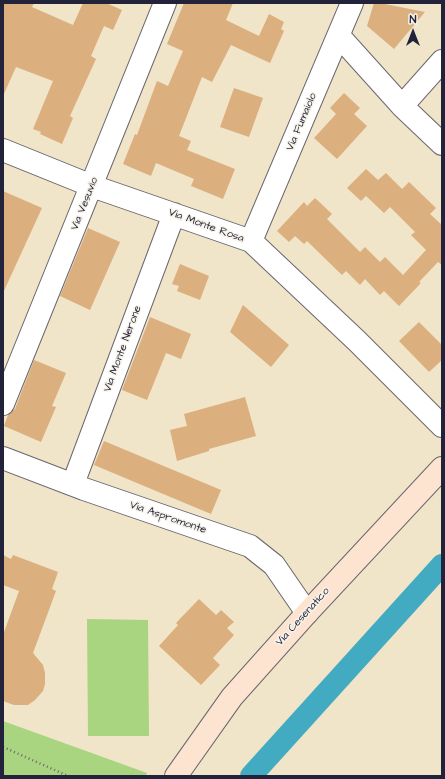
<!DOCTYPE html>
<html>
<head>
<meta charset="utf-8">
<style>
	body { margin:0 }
	#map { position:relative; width:445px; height:779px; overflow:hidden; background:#f0e4c9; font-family:"Architects Daughter",sans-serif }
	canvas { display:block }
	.frame { position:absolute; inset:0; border:4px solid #22223b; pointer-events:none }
	.north { position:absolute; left:393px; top:12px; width:40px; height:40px; -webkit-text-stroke:3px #f7f3e8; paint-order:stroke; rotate:0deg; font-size:11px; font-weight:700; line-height:16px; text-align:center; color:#22223b }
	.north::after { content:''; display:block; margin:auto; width:14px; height:18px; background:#22223b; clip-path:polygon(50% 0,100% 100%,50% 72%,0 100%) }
</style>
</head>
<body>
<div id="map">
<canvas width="445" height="779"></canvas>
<div class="frame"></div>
<div class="north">N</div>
</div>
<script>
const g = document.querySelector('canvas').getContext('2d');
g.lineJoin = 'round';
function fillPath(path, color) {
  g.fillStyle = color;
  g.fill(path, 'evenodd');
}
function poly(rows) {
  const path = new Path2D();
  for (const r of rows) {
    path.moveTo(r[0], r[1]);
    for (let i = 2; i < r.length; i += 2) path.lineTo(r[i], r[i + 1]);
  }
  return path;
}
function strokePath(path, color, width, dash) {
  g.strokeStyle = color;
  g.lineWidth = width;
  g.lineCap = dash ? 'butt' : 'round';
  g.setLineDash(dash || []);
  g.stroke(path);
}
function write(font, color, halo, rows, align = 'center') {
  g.font = font + ' "Architects Daughter",sans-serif';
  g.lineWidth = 3;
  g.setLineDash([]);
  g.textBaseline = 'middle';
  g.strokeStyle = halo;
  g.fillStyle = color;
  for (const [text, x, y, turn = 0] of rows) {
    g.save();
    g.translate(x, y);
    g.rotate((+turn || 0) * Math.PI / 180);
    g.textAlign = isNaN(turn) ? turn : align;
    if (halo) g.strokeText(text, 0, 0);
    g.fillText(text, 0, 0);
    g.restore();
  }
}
fillPath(poly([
	[87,619,148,620,149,736,88,736],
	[3,721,147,773,146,776,3,776]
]), '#a9d480');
strokePath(poly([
	[251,776,442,565]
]), '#42abc1', 22);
fillPath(poly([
	[3,3,34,3,32,7,73,25,83,3,106,3,122,10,113,30,104,26,91,56,96,59,70,116,73,118,62,144,40,134,41,132,33,129,53,81,16,67,3,96],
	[184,3,233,3,226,20,259,36,269,14,284,22,281,29,284,31,270,63,231,45,212,82,202,77,179,136,191,141,187,150,235,169,223,199,191,186,194,179,156,163,151,176,123,164,135,134,137,135,157,81,168,86,183,51,167,44],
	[374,3,380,3,425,12,394,49,367,26],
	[234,88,263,98,249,137,220,127],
	[344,93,360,108,354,114,367,126,337,159,314,138,336,114,330,108],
	[366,169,378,180,386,173,402,189,409,182,436,208,430,214,442,225,442,265,438,262,419,282,421,283,399,306,384,291,380,295,365,279,360,285,346,271,342,275,307,241,304,244,295,236,289,242,277,231,304,202,307,206,315,198,332,214,327,219,360,252,365,247,380,262,385,257,403,275,426,250,411,235,415,232,390,207,384,213,366,196,361,201,347,188],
	[3,191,42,208,3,293],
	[88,228,120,242,90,310,60,296],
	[180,264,209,276,200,300,177,291,179,286,172,284],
	[243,305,289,345,271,367,230,332],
	[150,317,191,334,181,359,166,353,147,400,122,390],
	[419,322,442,345,442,360,429,372,399,341],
	[34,360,66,373,52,406,56,407,41,442,4,426,8,415,15,409],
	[245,397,256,436,209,449,209,451,177,461,170,430,187,426,184,414],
	[104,441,221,490,211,514,94,465],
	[3,555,11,559,13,555,58,572,52,589,56,591,33,653,43,665,45,673,45,684,43,691,35,700,28,705,14,705,3,701,3,635,19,591,3,585],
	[199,599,216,615,221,610,234,622,227,628,234,635,213,658,220,665,201,685,159,646,178,625,176,623]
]), '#dcaf7f');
const minor = poly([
	[339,36,402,106,442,144],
	[402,106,442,61],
	[3,150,92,186,251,241,357,341,442,426],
	[251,241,352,3],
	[3,404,165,3],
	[3,458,84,489,250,546,274,565,307,613],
	[73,484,174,214]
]);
const secondary = poly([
	[176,776,232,697,307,613,442,468]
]);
strokePath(minor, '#6a666d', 24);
strokePath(secondary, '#6a666d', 24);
strokePath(poly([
	[3,747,68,776]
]), '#6a666d', 2.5, [1, 3]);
strokePath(minor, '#fff', 22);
strokePath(secondary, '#fde4d0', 22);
write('11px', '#22223b', '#f7f3e8', [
	["Via Fumaiolo",302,122,-67],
	["Via Vesuvio",85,204,-68],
	["Via Monte Rosa",206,226,20],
	["Via Monte Nerone",123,349,-70],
	["Via Aspromonte",168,518,19],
	["Via Cesenatico",303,617,-48]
]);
</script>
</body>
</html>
